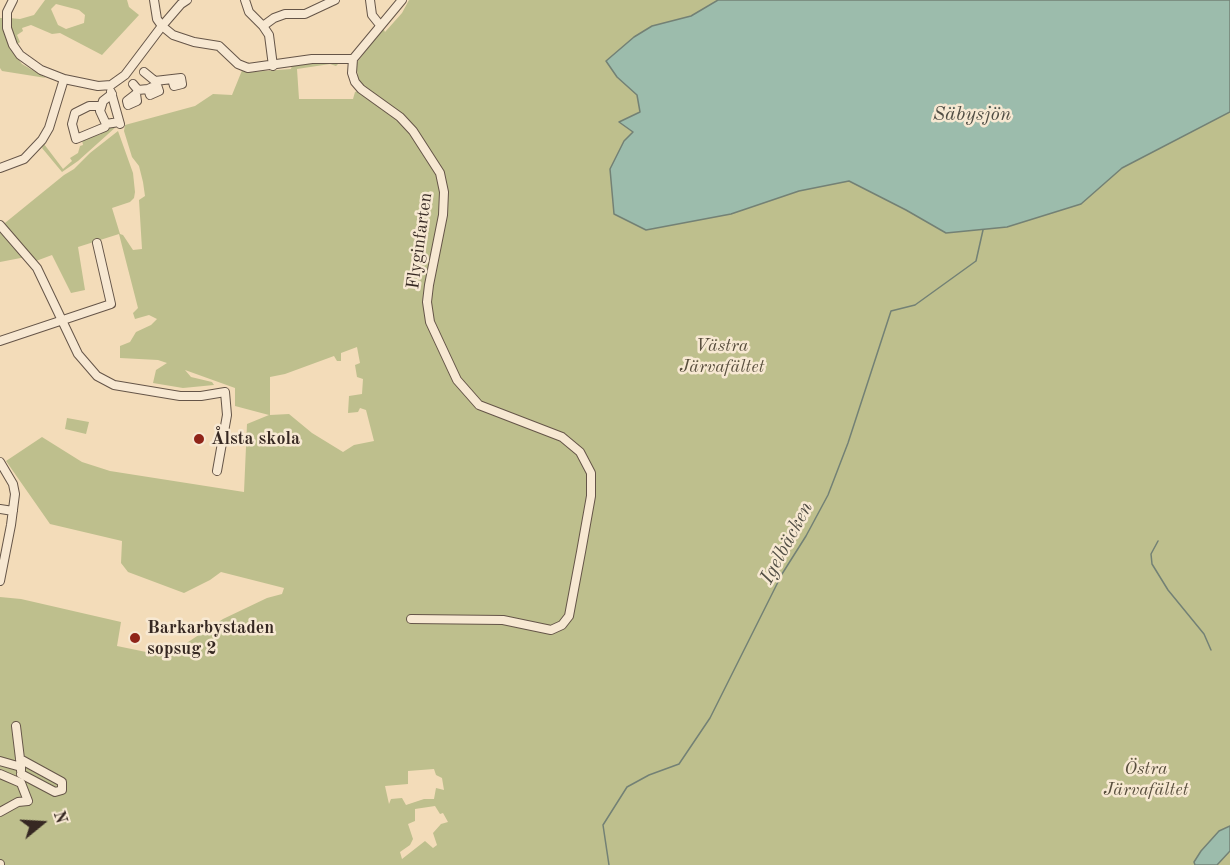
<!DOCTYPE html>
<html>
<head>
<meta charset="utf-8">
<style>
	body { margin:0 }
	#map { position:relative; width:1230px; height:865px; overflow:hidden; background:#f3dcb9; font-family:"Old Standard TT",serif }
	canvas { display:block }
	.north { position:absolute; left:12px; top:793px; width:60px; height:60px; -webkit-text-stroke:4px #f7e8d2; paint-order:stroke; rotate:72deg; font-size:16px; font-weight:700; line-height:24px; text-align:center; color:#362822 }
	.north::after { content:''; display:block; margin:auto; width:21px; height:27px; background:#362822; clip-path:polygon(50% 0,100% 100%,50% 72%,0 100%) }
</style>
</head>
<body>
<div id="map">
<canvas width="1230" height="865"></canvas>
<div class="north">N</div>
</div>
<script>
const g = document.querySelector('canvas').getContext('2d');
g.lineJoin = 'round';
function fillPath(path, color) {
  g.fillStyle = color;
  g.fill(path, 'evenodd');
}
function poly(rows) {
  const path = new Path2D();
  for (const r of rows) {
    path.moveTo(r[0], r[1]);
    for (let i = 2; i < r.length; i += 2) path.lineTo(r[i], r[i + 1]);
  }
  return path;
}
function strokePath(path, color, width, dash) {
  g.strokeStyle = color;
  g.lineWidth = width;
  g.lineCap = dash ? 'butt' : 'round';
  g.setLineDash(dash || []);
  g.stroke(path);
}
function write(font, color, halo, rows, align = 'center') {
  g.font = font + ' "Old Standard TT",serif';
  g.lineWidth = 5;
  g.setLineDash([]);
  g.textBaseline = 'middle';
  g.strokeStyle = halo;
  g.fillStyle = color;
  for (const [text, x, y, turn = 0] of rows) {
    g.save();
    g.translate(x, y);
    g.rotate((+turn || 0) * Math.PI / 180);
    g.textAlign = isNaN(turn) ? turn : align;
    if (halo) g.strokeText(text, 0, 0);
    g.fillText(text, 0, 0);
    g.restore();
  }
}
fillPath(poly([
	[45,0,127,0,129,7,139,15,102,55,60,33,52,34,31,25,22,28,23,31,17,35,20,42,15,46,11,38,9,18,20,19,34,15],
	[56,4,79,10,85,15,84,23,66,29,58,25,51,9],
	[409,0,1230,0,1230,865,0,865,0,597,21,599,121,622,117,646,151,653,179,648,223,619,267,598,282,594,284,588,221,572,210,580,184,593,128,572,121,563,122,541,50,524,6,461,42,437,82,462,110,471,244,492,247,424,269,415,235,406,235,388,185,370,191,377,212,382,214,385,183,388,153,383,156,370,167,363,158,360,120,358,120,346,130,342,136,332,151,325,157,319,149,315,135,319,133,313,138,308,119,234,78,247,85,290,71,293,52,255,36,261,31,256,0,262,0,227,64,175,74,169,90,153,118,131,133,173,135,192,134,198,130,202,112,208,120,234,123,235,133,250,142,249,139,200,145,196,143,182,139,166,132,157,124,131,125,125,195,106,213,94,232,95,243,68,251,72,291,69,292,65,341,61,336,66,330,64,297,69,299,99,353,99,355,92,360,90,356,64,383,28,385,32,402,13],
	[357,347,360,363,355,365,357,377,363,379,362,394,349,396,348,413,358,412,360,408,366,410,374,441,354,445,343,452,312,433,289,414,270,415,270,377,285,374,334,356,337,361,341,361,341,353],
	[434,769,436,775,442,778,444,790,436,788,434,799,424,799,406,805,402,798,391,799,389,804,385,786,408,784,408,771],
	[435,806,440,814,443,813,448,822,441,824,433,833,437,845,433,848,425,841,402,859,400,852,410,845,413,839,408,824,415,821,415,809],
	[0,18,3,18,6,35,12,51,22,64,46,78,2,71,0,68],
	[116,124,117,126,78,161,62,172,42,148,44,144,63,169,72,161,70,158,78,153,80,146,83,145,82,140,101,134,99,130],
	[67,418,89,422,86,434,65,429]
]), '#bebf8d');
const water = poly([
	[718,0,1230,0,1230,112,1122,168,1081,204,1007,227,946,233,906,210,849,181,799,191,731,214,646,230,614,214,610,169,624,141,633,132,619,122,640,112,637,95,617,77,606,61,634,37,652,26,691,16,718,0],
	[1230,826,1230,851,1217,865,1195,865,1194,862,1201,851,1219,831,1230,826]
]);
fillPath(water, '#9cbcac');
strokePath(water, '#738175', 1.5);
strokePath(poly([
	[1158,541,1151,554,1152,564,1168,590,1204,634,1211,650],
	[609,865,603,825,627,787,649,775,679,764,710,718,782,574,806,536,828,495,848,443,891,311,915,305,976,261,983,230]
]), '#738175', 1.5);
const minor = poly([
	[13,0,7,12,7,28,13,45,20,55,41,70,64,79,98,86,111,85,125,75,162,26,181,4,187,0],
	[154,0,157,19,162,26,173,35,194,42,219,46,238,64,248,68,312,59,353,59],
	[245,0,249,12,263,26,269,35,273,66],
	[370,0,372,15,380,25],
	[402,0,353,59,352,73,355,82,361,89,400,117,413,131,440,173,444,192,443,215,429,285,427,302,430,322,457,380,479,405,562,437,580,452,591,473,591,496,581,552,569,616,562,625,551,630,503,620,411,619],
	[263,26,274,18,285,14,305,14,335,0],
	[144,72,155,81,181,78,182,84,174,86,172,79],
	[133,84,138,90,148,89,157,85,159,91,150,95,148,89],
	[111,92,120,124],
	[112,94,103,101,100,111,106,124,119,122],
	[136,94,137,101,128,105,127,101,136,94,138,90],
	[101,106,89,106,75,113,72,124,76,139,105,127,106,124],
	[0,168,24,159,42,140,49,128,64,79],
	[0,225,37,268,78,354,97,376,114,385,180,396,201,396,225,392,227,415,217,471],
	[0,341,111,304,97,243],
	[0,462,13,484,15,494,11,525,0,581],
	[0,509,13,511],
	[16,726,21,767],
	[20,759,62,782,62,790,55,792,21,774],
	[0,761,21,767,21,771],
	[0,774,21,783,28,801,18,802,0,812],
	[0,864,0,865]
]);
strokePath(minor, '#655548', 10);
strokePath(minor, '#f7e8d2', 8);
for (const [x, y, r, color] of [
	[199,439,6,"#8f2418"],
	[135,638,6,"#8f2418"]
]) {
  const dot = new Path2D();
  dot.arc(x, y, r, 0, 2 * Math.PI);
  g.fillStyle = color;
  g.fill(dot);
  strokePath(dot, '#f7e8d2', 2);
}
write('18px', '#362822', '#f7e8d2', [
	["Flyginfarten",420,241,-82]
]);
write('italic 18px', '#584e3d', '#f7e8d2', [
	["Västra",722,346],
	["Järvafältet",722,367],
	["Östra",1146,769],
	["Järvafältet",1146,790]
]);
write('bold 18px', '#362822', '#f7e8d2', [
	["Ålsta skola",211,439],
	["Barkarbystaden",147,628],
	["sopsug 2",147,649]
], 'left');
write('italic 20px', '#504d44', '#f7e8d2', [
	["Säbysjön",972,115],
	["Igelbäcken",787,543,-62]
]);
</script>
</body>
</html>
